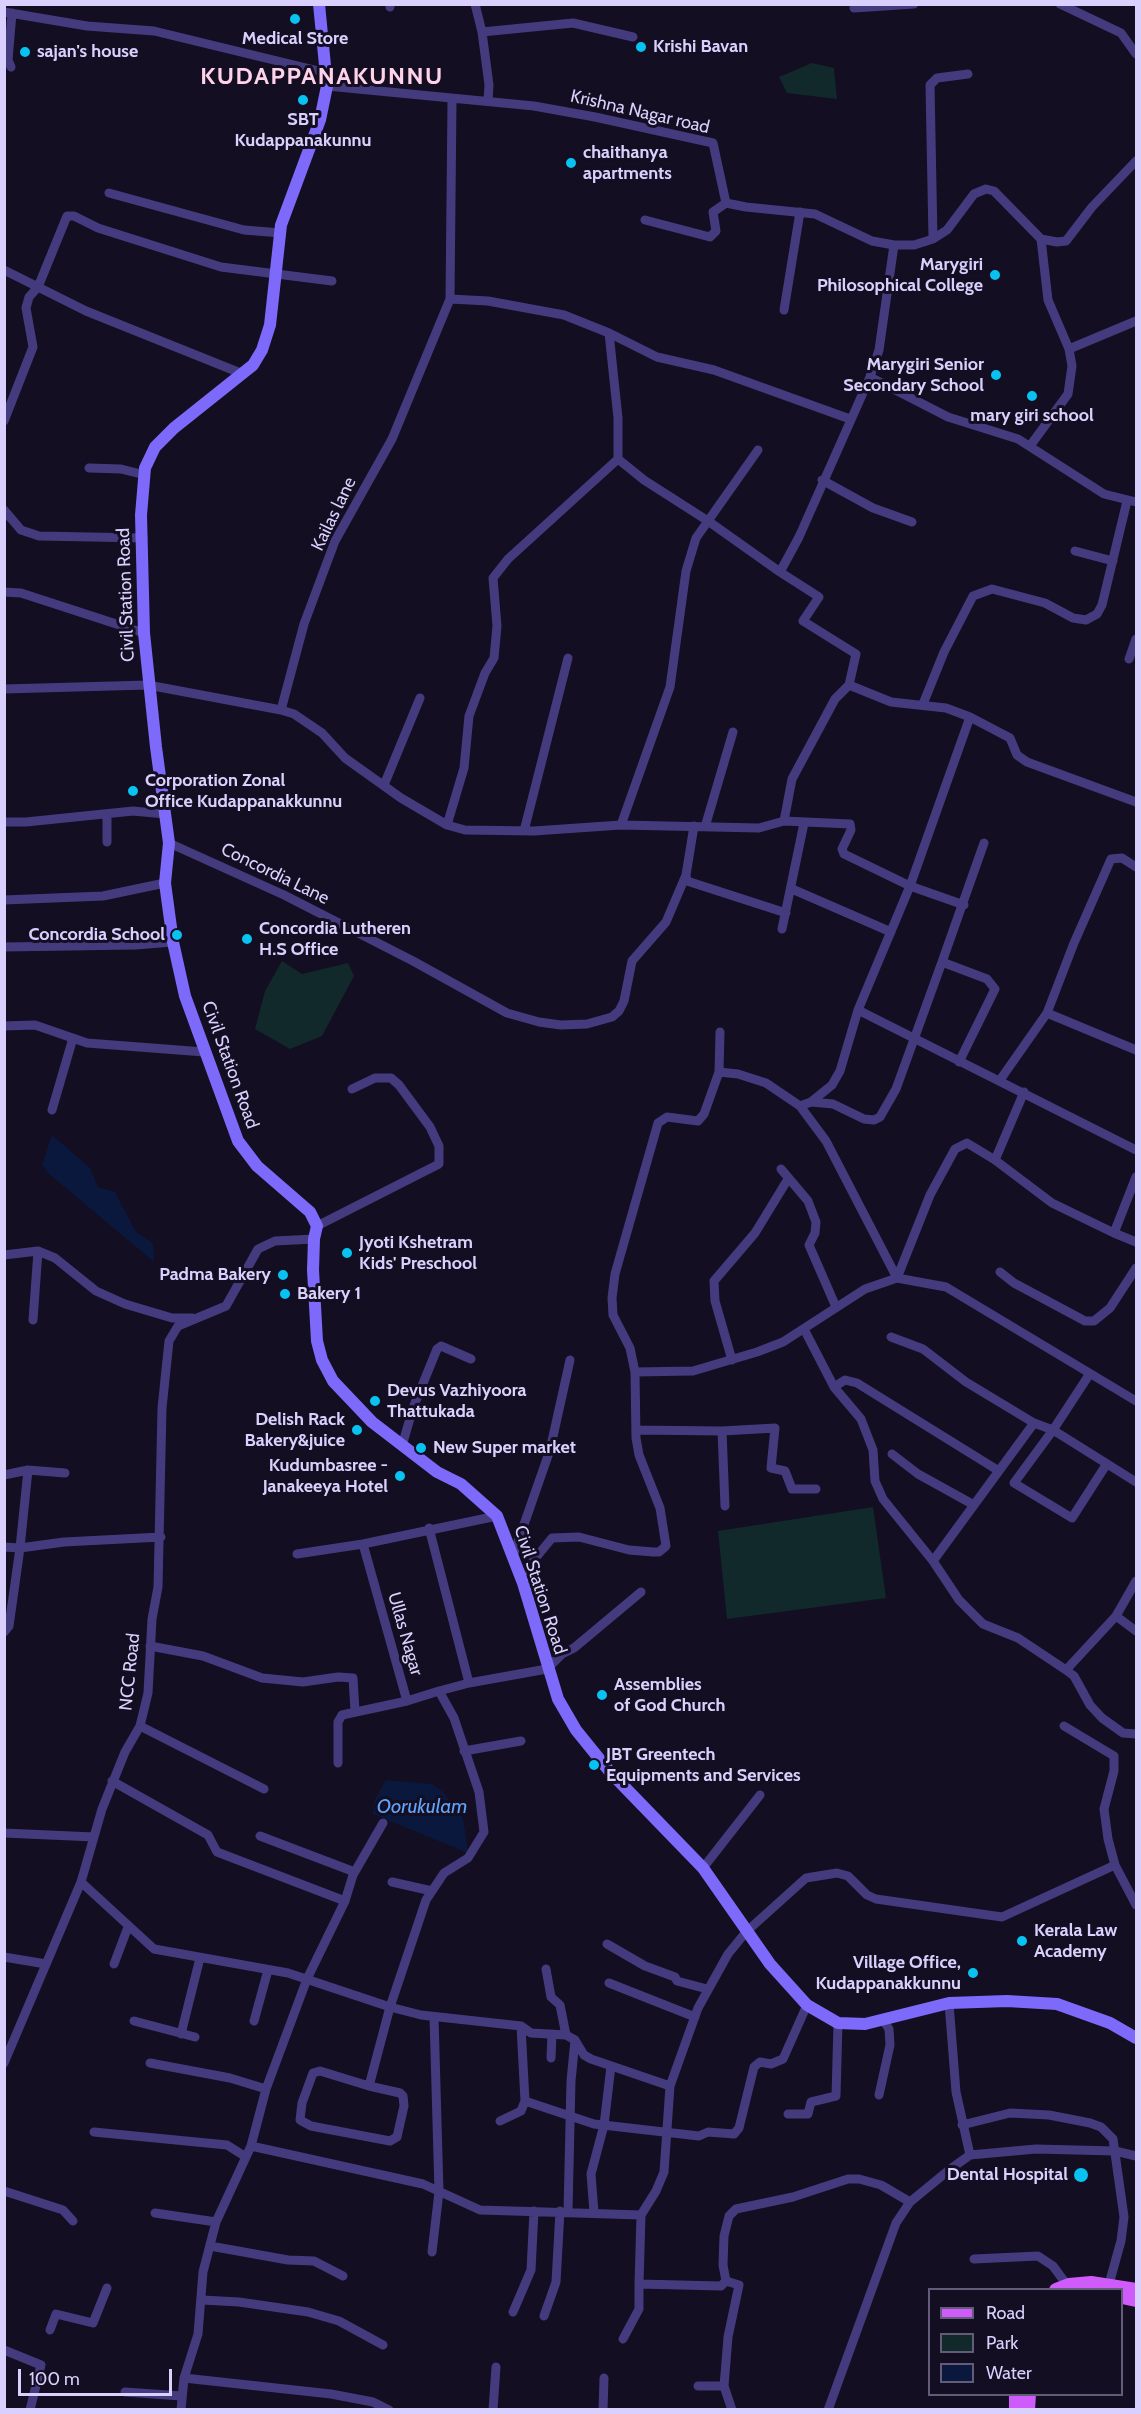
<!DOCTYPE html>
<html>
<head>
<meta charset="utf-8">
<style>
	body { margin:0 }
	#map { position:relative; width:1141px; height:2414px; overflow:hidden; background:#130e21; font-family:Cabin,sans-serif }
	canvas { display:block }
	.frame { position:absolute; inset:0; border:6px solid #dad0fd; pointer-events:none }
	.legend { position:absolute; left:928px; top:2288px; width:195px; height:108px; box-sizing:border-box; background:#130e21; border:2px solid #635c79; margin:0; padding:8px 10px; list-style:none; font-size:18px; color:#dad0fd }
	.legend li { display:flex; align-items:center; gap:12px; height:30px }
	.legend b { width:30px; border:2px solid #635c79 }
	.scale { position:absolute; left:18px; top:2369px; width:154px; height:27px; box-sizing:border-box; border:3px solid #dad0fd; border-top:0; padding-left:8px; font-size:18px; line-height:21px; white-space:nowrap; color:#dad0fd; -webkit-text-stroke:4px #130e21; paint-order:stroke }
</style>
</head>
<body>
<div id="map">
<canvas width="1141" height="2414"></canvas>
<div class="frame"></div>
<ul class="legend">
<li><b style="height:8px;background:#cf5bfa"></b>Road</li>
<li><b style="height:16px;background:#11292b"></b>Park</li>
<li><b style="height:16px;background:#0b183e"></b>Water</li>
</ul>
<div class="scale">100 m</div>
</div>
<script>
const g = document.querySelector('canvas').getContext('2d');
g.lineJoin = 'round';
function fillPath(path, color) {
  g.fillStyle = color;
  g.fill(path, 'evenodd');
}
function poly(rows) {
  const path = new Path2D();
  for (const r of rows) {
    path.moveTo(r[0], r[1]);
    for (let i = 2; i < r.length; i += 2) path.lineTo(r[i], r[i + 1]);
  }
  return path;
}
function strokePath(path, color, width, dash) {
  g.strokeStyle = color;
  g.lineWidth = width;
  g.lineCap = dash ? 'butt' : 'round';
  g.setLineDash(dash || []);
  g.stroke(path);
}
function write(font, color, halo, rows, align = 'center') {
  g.font = font + ' Cabin,sans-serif';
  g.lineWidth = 6;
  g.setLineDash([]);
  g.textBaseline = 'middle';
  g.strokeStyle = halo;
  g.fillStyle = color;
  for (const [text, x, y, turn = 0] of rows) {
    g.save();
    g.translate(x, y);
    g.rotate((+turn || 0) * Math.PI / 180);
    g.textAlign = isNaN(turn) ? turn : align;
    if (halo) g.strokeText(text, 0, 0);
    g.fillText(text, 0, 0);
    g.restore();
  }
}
fillPath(poly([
	[812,63,834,68,837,99,787,93,779,77],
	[282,961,302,974,348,963,354,976,322,1036,290,1049,255,1029,265,991],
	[873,1507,886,1598,727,1619,718,1531]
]), '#11292b');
fillPath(poly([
	[52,1135,90,1168,98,1187,115,1192,136,1232,153,1243,154,1262,48,1173,42,1164],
	[386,1780,432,1784,443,1792,463,1818,468,1853,373,1814,374,1801]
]), '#0b183e');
strokePath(poly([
	[475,4,482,32,489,85,488,101],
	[1060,4,1121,33,1136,54],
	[390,7,390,4],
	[854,8,914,4],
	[4,12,87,26,154,31,327,73],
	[482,32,573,23,633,37],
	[11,67,8,60,12,13],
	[327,86,534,106,595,117,713,143,726,203,746,207,815,214,872,241,894,245,879,350,870,377,948,417,1018,439,1104,494,1136,502],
	[109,193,244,230,281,233],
	[645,220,710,237,716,231,713,212,726,203],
	[933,239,947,230,974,194,986,189,994,191,1041,239,1057,242,1066,241,1092,207,1136,161],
	[1041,239,1048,300,1069,349,1136,321],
	[894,245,914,245,933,239,930,85,937,78,968,74],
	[4,270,86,311,243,374],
	[450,299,488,301,564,315,609,333,657,357,714,370,850,419],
	[784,310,800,212],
	[609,333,618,418,618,459,644,480,708,521,758,450],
	[4,421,33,347,26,308,29,297,38,287,67,216,74,216,98,228,221,267,332,281],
	[1030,446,1068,394,1072,366,1069,349],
	[89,468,121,469,145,475],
	[822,480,873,508,912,522],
	[4,510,21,530,39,536,143,538],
	[1075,551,1113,561],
	[780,572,819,597,803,621,856,654,849,685],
	[4,592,21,593,144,633],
	[1129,659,1136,639],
	[4,689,148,685,281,710,304,624,335,541,392,439,450,299,452,100],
	[923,704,944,652,973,596,992,589,1045,603,1073,618,1086,620,1097,614,1102,605,1127,501],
	[281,710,294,714,322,733,345,758,401,798,447,825,465,830,534,831,621,825,759,828,784,821,850,824,851,830,842,849,844,854,910,886,858,1010,1136,1150],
	[384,785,420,698],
	[784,821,792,779,835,699,849,685,891,702,946,708,970,717,1010,738,1017,755,1027,762,1136,802],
	[4,822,26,822,133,811,165,814],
	[447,825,464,768,469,716,485,673,494,658,497,626,493,578,508,559,618,459],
	[621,825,670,687,686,571,696,538,708,521,780,572,799,537,870,377],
	[694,826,686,875,687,881,786,913],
	[705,827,733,732],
	[524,831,568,658],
	[107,842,107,814],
	[169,843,284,895,413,961,507,1013,539,1022,561,1025,587,1024,612,1017,619,1011,624,1001,632,961,666,922,686,875],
	[792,889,891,932],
	[4,900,103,896,165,883],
	[964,905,910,886,970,717],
	[782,929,804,823],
	[4,947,135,945,173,942],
	[942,962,984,843],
	[1047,1013,1136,1050],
	[4,1026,35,1025,87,1043,204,1052],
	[719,1072,720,1032],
	[1000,1080,1047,1013,1074,943,1111,859,1122,858,1136,867],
	[811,1102,832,1085,840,1071,858,1010],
	[800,1106,826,1141,897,1278],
	[52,1110,73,1038],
	[995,1160,1052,1203,1114,1233],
	[781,1169,808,1201,816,1222,815,1233,809,1245,836,1307],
	[1136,1177,1114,1233,1136,1242],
	[317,1226,439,1164,439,1146,430,1127,399,1085,391,1078,375,1078,352,1089],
	[4,1255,38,1251,55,1258,96,1291,125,1304,172,1318,192,1318],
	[1000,1272,1014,1283,1085,1321,1094,1321,1110,1308,1136,1268],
	[897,1278,930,1195,955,1149,967,1143,995,1160,1024,1092],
	[33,1320,38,1251],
	[804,1329,834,1387,861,1419,873,1450,875,1481,883,1499,933,1561,959,1600,983,1624,1018,1638,1066,1670,1074,1676,1090,1705,1102,1718,1123,1733,1136,1734],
	[891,1337,923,1349,966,1382,1034,1423,1053,1430,1136,1482],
	[732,1360,715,1301,714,1281,755,1233,788,1179],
	[635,1372,693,1371,757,1352,783,1342,865,1289,897,1278,946,1287,1136,1401],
	[1089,1375,1053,1430,1014,1483,1072,1518,1106,1465],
	[834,1387,845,1380,857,1383,999,1471],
	[636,1430,722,1431,775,1428,771,1468,785,1471,792,1489,816,1489],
	[722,1431,725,1506],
	[402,1446,413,1408,437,1349,441,1346,471,1359],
	[892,1454,918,1474,974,1505],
	[4,1475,28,1470,65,1473],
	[429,1528,469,1683],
	[363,1544,407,1701,439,1691],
	[4,1547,20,1548,28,1470],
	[297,1554,363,1544,497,1516],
	[513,1556,550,1450,570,1360],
	[933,1561,1034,1423],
	[523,1583,529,1566,552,1538,579,1537,629,1550,653,1552,659,1552,666,1546,660,1508,639,1455,636,1438,635,1372,630,1348,613,1315,612,1298,615,1274,658,1123,667,1117,698,1121,704,1114,719,1072,738,1074,766,1083,800,1106,811,1102,833,1104,864,1119,874,1120,880,1117,896,1089,942,962,987,979,995,989,959,1062],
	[1116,1616,1136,1631],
	[4,1632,9,1626,20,1548,64,1542,161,1537],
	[150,1646,203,1656,262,1678,303,1682,338,1677,353,1678,355,1711],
	[1066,1670,1116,1616,1136,1581],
	[140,1726,264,1789],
	[1064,1726,1114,1756,1114,1771,1104,1809,1108,1839,1115,1865,1136,1905],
	[464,1751,521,1741],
	[338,1763,338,1722,342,1715,407,1701],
	[112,1781,208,1835,217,1852,345,1901],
	[4,1833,94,1837],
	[703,1868,760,1795],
	[353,1875,383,1823],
	[81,1882,154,1949,288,1973,390,2007,426,1900,444,1873,468,1858,484,1832,479,1792,454,1718,439,1691,469,1683,547,1669,562,1654,574,1648,641,1592],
	[392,1882,432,1891],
	[607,1944,645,1966,675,1977,677,1981,707,1989],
	[4,1957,46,1964],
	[114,1964,128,1927],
	[546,1969,551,1997,560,2005,566,2035],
	[609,1983,695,2017],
	[949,2003,956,2092,970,2155],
	[134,2021,195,2037],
	[254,2021,268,1970],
	[521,2026,525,2101,594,2124,699,2136,708,2132,734,2134,739,2128,754,2067,760,2062,771,2064,783,2059,807,2005],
	[181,2034,200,1958],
	[551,2058,552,2034],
	[4,2063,81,1882,102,1809,125,1752,140,1726,148,1693,152,1619,158,1587,162,1408,169,1341,178,1326,226,1306,258,1249,275,1241,314,1239],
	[150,2063,230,2078,266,2089],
	[369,2086,400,2093,403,2096,404,2106,397,2137,390,2141,311,2126,300,2120,302,2103,313,2073,320,2071,369,2086,390,2007,421,2015,521,2026,531,2033,566,2035,575,2040,584,2055,591,2059,670,2086,698,2008,728,1954,746,1932,806,1878,837,1873,848,1876,867,1895,876,1899,1002,1917,1115,1865],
	[879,2095,890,2045,889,2029,883,2020],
	[788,2114,808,2114,811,2102,836,2096,838,2023],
	[500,2121,521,2111,525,2101],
	[962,2125,1010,2113,1049,2115,1090,2123,1101,2127,1113,2139,1124,2217,1121,2241,1109,2284],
	[94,2132,227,2145,246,2157],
	[251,2146,423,2184,480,2210,641,2215,656,2191,664,2172,670,2086],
	[4,2191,63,2210,73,2221],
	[568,2211,571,2081,575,2040],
	[594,2212,591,2174,604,2125,611,2066],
	[155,2213,216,2222],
	[641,2215,639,2284,721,2286,726,2281,723,2265,724,2236,729,2216,736,2209,793,2197,848,2179,859,2179,881,2185,910,2202],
	[210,2246,288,2260,314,2261,343,2276],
	[432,2252,439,2192,434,2017],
	[974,2259,1038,2256,1053,2266,1067,2285],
	[726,2281,739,2285,728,2337,724,2386,732,2410],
	[202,2300,239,2302,308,2312,339,2321,383,2345],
	[513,2312,531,2270,534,2211],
	[544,2316,556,2282,560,2211],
	[50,2330,56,2314,93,2323,107,2288],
	[623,2339,639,2309,639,2284],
	[4,2350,41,2365,30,2410],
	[184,2378,331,2394,373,2402,389,2410],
	[698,2386,724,2386],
	[125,2392,182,2396],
	[181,2410,184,2378,198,2334,203,2272,216,2222,251,2146,266,2089,307,1979,345,1901,353,1875,352,1871,260,1836],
	[493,2410,496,2367],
	[603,2410,604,2378],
	[828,2410,896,2223,910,2202,949,2170,970,2155,1036,2149,1115,2151,1136,2156]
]), '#443b7f', 9);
strokePath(poly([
	[319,4,327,86,320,120,281,225,270,325,262,350,253,365,174,428,155,447,145,468,141,515,144,633,156,747,169,843,165,883,173,942,185,996,238,1141,257,1166,310,1212,317,1226,314,1239,313,1270,317,1341,322,1360,333,1381,372,1422,437,1472,461,1484,497,1516,523,1583,558,1699,576,1730,610,1772,703,1868,770,1964,807,2005,838,2023,865,2024,949,2003,1007,2001,1057,2004,1110,2023,1136,2038]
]), '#7d6afa', 12);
strokePath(poly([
	[1056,2290,1069,2285,1091,2283,1136,2290],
	[1122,2297,1136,2300],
	[1016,2410,1016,2394],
	[1028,2410,1029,2394]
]), '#cf5bfa', 14);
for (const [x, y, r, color] of [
	[295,19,6,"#08c2f2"],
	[641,47,6,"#08c2f2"],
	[25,52,6,"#08c2f2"],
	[303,100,6,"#08c2f2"],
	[571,163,6,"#08c2f2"],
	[995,275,6,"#08c2f2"],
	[996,375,6,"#08c2f2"],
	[1032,396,6,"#08c2f2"],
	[133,791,6,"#08c2f2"],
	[177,935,6,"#08c2f2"],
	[247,939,6,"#08c2f2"],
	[347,1253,6,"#08c2f2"],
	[283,1275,6,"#08c2f2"],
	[285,1294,6,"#08c2f2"],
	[375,1401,6,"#08c2f2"],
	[357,1430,6,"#08c2f2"],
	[421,1448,6,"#08c2f2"],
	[400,1476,6,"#08c2f2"],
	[602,1695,6,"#08c2f2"],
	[594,1765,6,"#08c2f2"],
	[1022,1941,6,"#08c2f2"],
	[973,1973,6,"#08c2f2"],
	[1081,2175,8,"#08c2f2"]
]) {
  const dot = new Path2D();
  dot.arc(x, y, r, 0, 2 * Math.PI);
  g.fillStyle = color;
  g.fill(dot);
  strokePath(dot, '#130e21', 2);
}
write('bold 18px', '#dad0fd', '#130e21', [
	["Medical Store",295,39,"center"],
	["Krishi Bavan",653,47],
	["sajan's house",37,52],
	["SBT",303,120,"center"],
	["Kudappanakunnu",303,141,"center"],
	["chaithanya",583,153],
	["apartments",583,174],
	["Marygiri",983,265,"right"],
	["Philosophical College",983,286,"right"],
	["Marygiri Senior",984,365,"right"],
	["Secondary School",984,386,"right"],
	["mary giri school",1032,416,"center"],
	["Corporation Zonal",145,781],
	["Office Kudappanakkunnu",145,802],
	["Concordia Lutheren",259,929],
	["H.S Office",259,950],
	["Concordia School",165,935,"right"],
	["Jyoti Kshetram",359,1243],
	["Kids' Preschool",359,1264],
	["Padma Bakery",271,1275,"right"],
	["Bakery 1",297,1294],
	["Devus Vazhiyoora",387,1391],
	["Thattukada",387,1412],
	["Delish Rack",345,1420,"right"],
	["Bakery&juice",345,1441,"right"],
	["New Super market",433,1448],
	["Kudumbasree -",388,1466,"right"],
	["Janakeeya Hotel",388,1487,"right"],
	["Assemblies",614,1685],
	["of God Church",614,1706],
	["JBT Greentech",606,1755],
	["Equipments and Services",606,1776],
	["Kerala Law",1034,1931],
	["Academy",1034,1952],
	["Village Office,",961,1963,"right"],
	["Kudappanakkunnu",961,1984,"right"],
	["Dental Hospital",1068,2175,"right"]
], 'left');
write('18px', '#dad0fd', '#130e21', [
	["Krishna Nagar road",640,112,13],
	["Kailas lane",334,514,-64],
	["Civil Station Road",126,595,-92],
	["Concordia Lane",275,874,26],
	["Civil Station Road",230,1065,70],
	["Civil Station Road",540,1590,72],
	["Ullas Nagar",405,1634,74],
	["NCC Road",130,1672,-84]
]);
write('italic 20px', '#62a3fa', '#130e21', [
	["Oorukulam",422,1807]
]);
g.letterSpacing = '1.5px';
write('bold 24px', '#fed2e9', '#130e21', [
	["KUDAPPANAKUNNU",322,77]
]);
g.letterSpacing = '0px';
</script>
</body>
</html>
